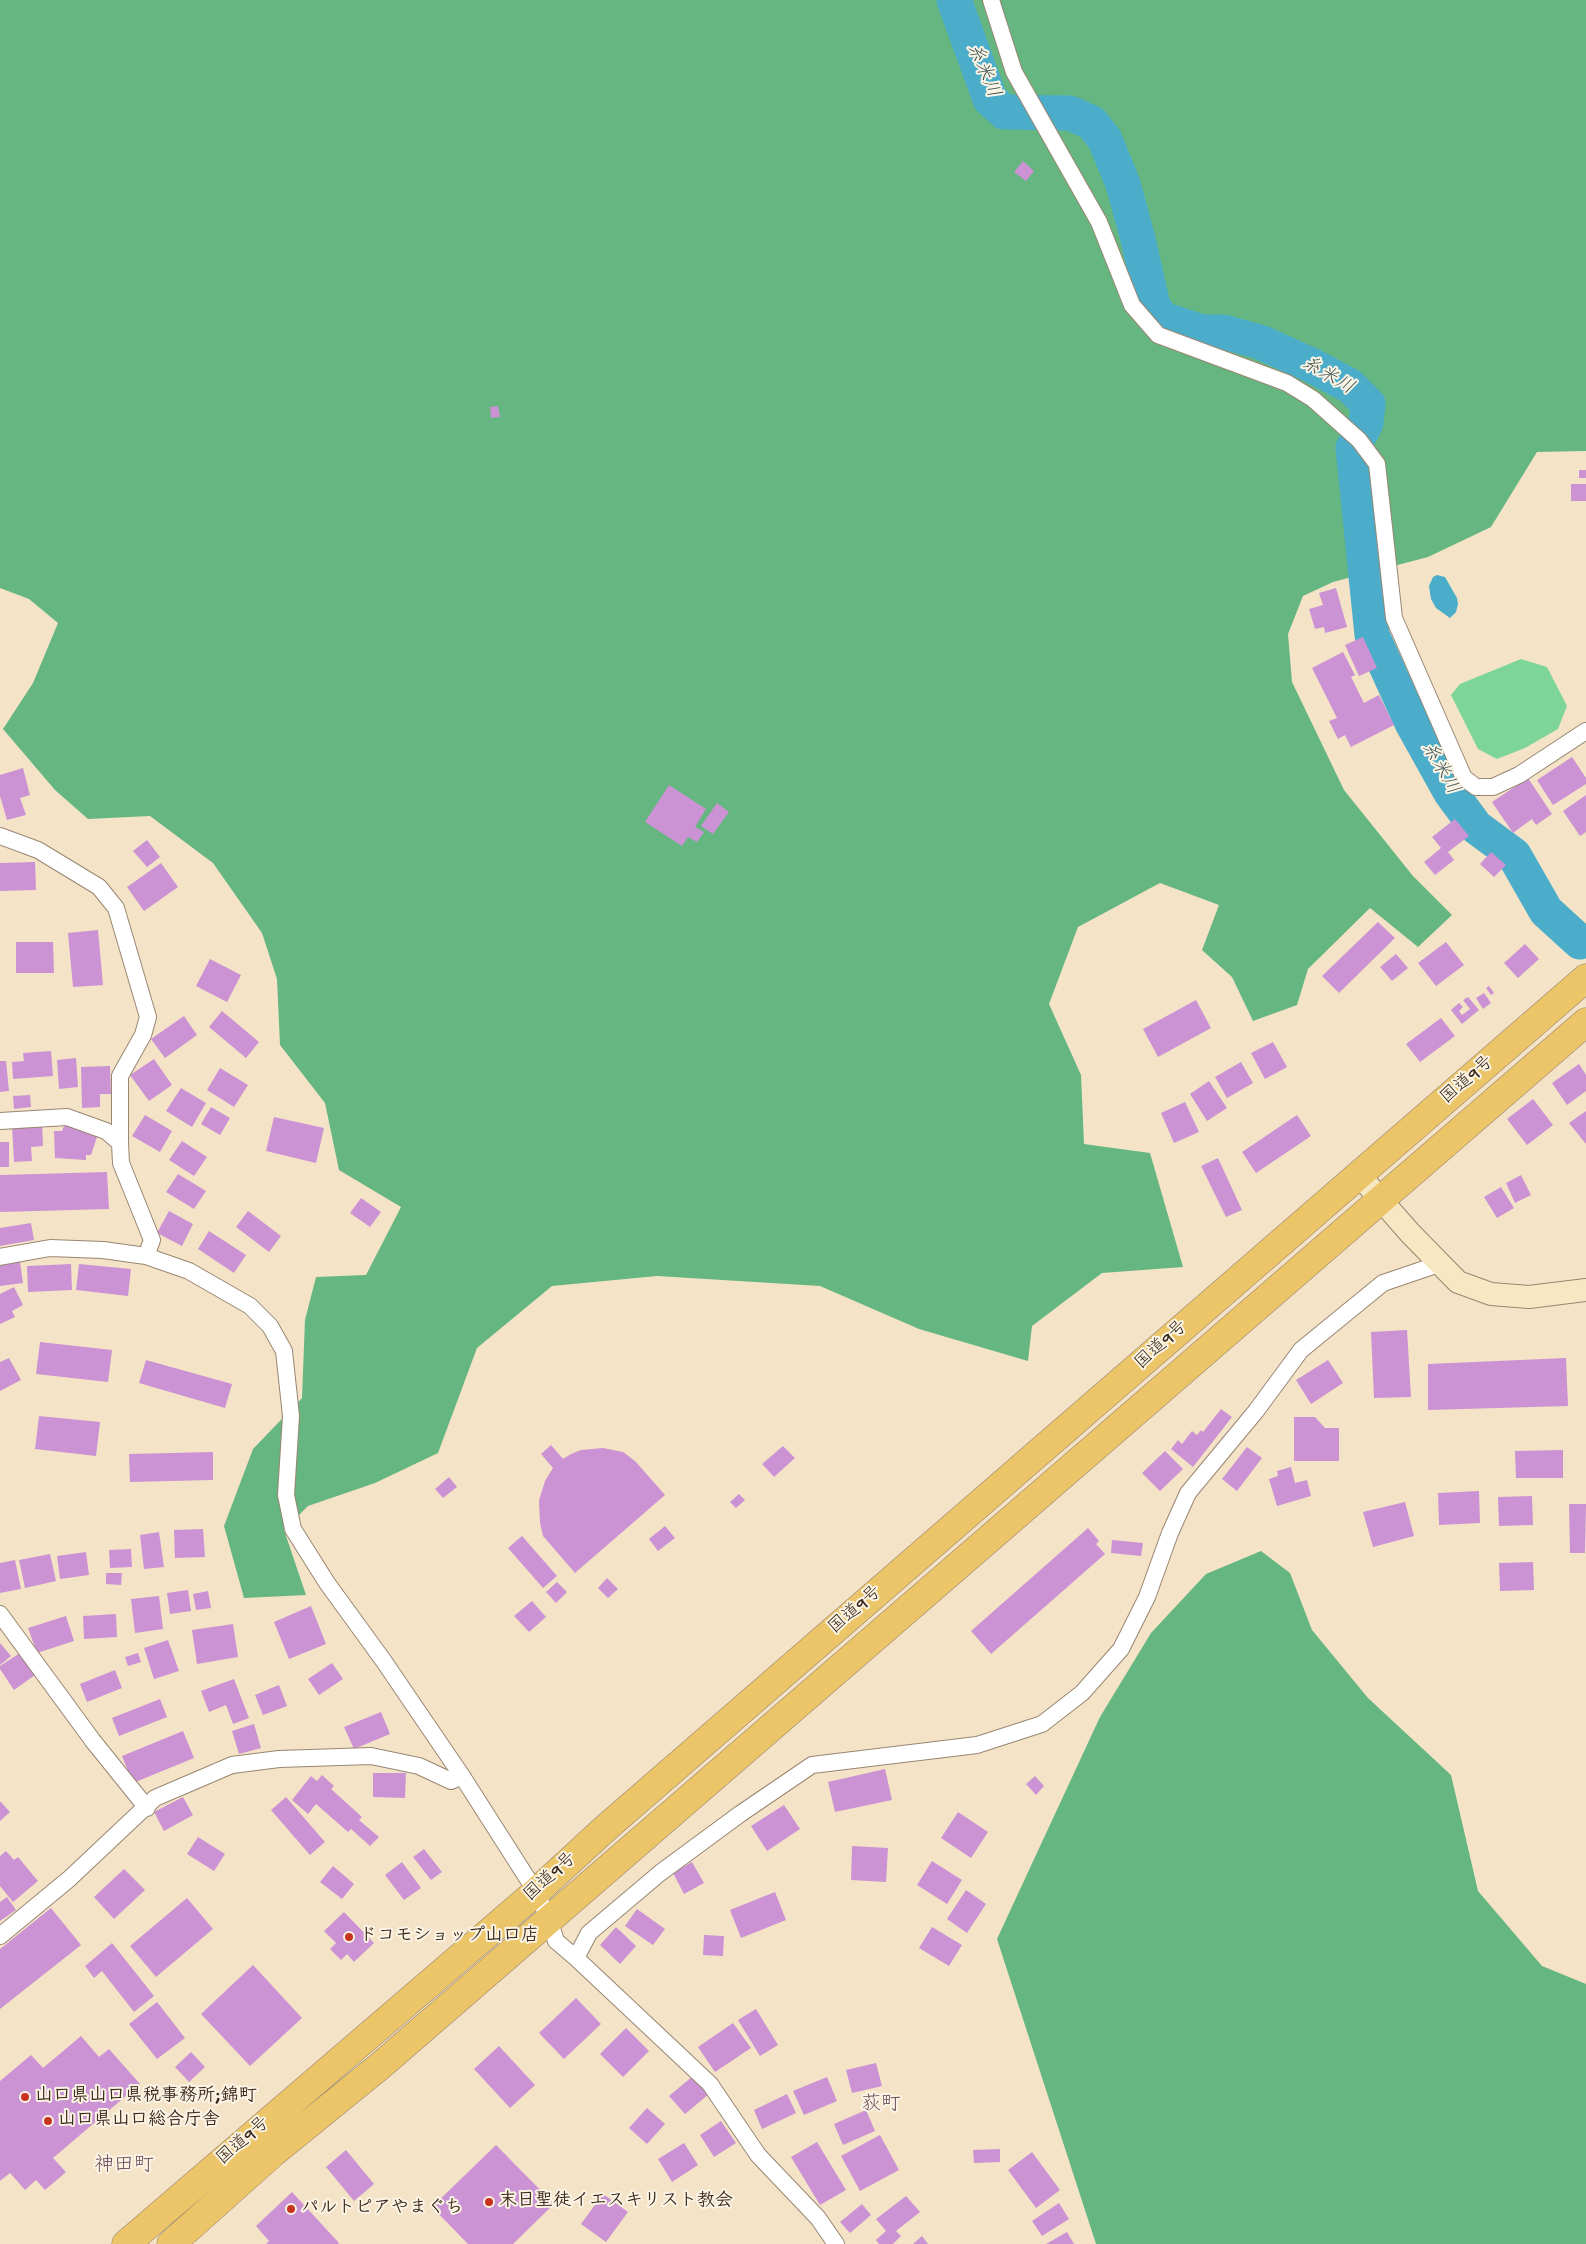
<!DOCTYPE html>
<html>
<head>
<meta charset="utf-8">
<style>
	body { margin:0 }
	canvas { display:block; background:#f4e3c7 }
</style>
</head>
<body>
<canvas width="1586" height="2244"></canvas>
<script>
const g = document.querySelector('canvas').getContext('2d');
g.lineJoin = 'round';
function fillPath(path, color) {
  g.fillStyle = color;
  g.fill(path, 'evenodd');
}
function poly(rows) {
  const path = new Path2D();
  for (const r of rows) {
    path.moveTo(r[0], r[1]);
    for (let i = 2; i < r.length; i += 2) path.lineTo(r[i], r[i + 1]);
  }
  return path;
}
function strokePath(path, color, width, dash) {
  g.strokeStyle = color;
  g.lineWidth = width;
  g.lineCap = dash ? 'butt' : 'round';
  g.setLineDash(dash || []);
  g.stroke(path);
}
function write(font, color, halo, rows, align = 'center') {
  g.font = font + ' "Gochi Hand","Klee One",sans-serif';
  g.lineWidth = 4;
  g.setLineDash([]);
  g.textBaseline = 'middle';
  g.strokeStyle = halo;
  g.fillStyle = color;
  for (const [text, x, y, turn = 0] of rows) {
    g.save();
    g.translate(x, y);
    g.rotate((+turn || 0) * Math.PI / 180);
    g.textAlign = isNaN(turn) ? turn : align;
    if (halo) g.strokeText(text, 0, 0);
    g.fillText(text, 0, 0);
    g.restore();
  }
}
fillPath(poly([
	[1521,659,1547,667,1567,706,1558,729,1525,748,1497,759,1478,749,1451,695,1460,684]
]), '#7dd59a');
fillPath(poly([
	[0,0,1586,0,1586,451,1537,452,1491,527,1428,557,1333,582,1303,596,1288,634,1292,682,1344,790,1413,876,1452,915,1418,947,1370,908,1308,969,1297,1005,1253,1021,1232,977,1202,950,1219,905,1160,883,1078,927,1049,1004,1081,1075,1084,1144,1150,1153,1183,1267,1102,1273,1032,1326,1028,1361,919,1329,820,1286,657,1276,552,1286,477,1348,438,1453,375,1483,308,1506,284,1530,306,1595,244,1598,224,1526,253,1449,302,1398,305,1320,316,1277,366,1275,401,1207,339,1170,325,1103,280,1045,277,979,262,933,213,863,150,816,88,819,55,790,3,729,33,683,58,623,29,599,0,588],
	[1261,1551,1290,1573,1312,1630,1368,1698,1451,1775,1478,1891,1542,1966,1586,1984,1586,2244,1096,2244,997,1939,1100,1717,1151,1633,1206,1574]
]), '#66b682');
fillPath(poly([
	[1437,575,1445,577,1457,598,1458,604,1456,612,1450,618,1436,608,1431,599,1429,586,1433,577]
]), '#4badca');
strokePath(poly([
	[954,0,990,99,1004,112,1070,113,1092,123,1105,140,1123,184,1138,239,1153,306,1162,319,1202,332,1224,332,1260,342,1313,366,1350,386,1368,404,1366,423,1353,448,1372,635,1412,723,1451,793,1476,827,1514,855,1546,911,1580,942]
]), '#4badca', 35);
fillPath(poly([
	[1023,161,1034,171,1026,181,1014,172],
	[498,406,500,417,491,418,490,407],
	[1579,470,1586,470,1586,478,1579,478],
	[1571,484,1586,484,1586,501,1571,501],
	[1336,588,1347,627,1325,633,1324,627,1315,629,1309,609,1323,605,1319,593],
	[1363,637,1377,668,1359,676,1345,645],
	[1343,652,1355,675,1351,677,1364,703,1379,695,1394,725,1351,747,1345,735,1338,739,1329,721,1337,718,1312,668],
	[1572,757,1586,778,1586,784,1553,805,1537,780],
	[23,768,30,795,20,798,26,815,7,820,0,796,0,775],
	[1528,778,1552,814,1536,825,1532,819,1513,833,1492,802],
	[669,785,706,809,695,827,704,832,697,842,688,837,682,846,645,822],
	[1586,795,1586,832,1580,836,1563,811],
	[717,803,729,812,713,834,701,826],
	[1455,819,1469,836,1448,852,1454,860,1435,875,1424,862,1441,848,1432,837],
	[147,840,160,857,147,867,133,851],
	[1491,852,1506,865,1494,877,1480,864],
	[35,862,36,890,0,891,0,863],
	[161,863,178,887,144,911,127,887],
	[1378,922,1395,938,1339,993,1322,976],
	[98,930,103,985,73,987,68,933],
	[16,942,53,942,54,973,16,973],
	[1446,942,1464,965,1436,986,1418,963],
	[1525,944,1539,959,1518,978,1504,963],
	[1396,954,1408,968,1392,981,1380,967],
	[210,959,241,975,227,1002,196,986],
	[1489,986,1494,993,1491,995,1486,988],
	[1484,993,1491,1003,1483,1009,1476,998],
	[1468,997,1479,1010,1462,1024,1451,1010,1459,1003,1463,1007,1459,1011,1462,1015,1470,1009,1463,1000],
	[1196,1000,1211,1028,1158,1057,1143,1029],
	[222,1011,259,1042,246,1058,209,1027],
	[184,1016,197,1035,165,1058,151,1039],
	[1441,1018,1455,1036,1420,1062,1406,1044],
	[1273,1042,1287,1067,1265,1079,1251,1053],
	[51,1051,53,1076,13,1079,12,1062,24,1061,23,1053],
	[76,1058,78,1087,59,1089,57,1060],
	[154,1059,172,1085,149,1101,130,1075],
	[0,1061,6,1061,9,1091,0,1092],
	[1241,1062,1253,1083,1227,1098,1215,1077],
	[1579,1064,1586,1075,1586,1091,1567,1105,1552,1083],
	[110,1066,111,1094,100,1094,100,1107,82,1108,81,1067],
	[220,1068,248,1085,234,1107,207,1090],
	[1209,1081,1227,1108,1207,1121,1190,1094],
	[181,1088,206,1103,192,1127,166,1111],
	[30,1095,31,1107,14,1109,13,1096],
	[1533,1099,1553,1125,1527,1145,1507,1119],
	[1185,1102,1199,1132,1174,1143,1161,1113],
	[211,1107,230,1118,220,1135,201,1124],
	[1586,1111,1586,1144,1569,1123],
	[145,1115,172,1131,160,1152,132,1136],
	[1297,1115,1311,1136,1256,1173,1242,1152],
	[274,1117,324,1128,316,1163,266,1151],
	[66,1121,98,1134,91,1155,86,1155,86,1160,55,1158,54,1131,62,1131],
	[42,1123,43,1146,31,1147,32,1161,14,1162,12,1125],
	[182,1141,207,1157,194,1176,169,1160],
	[0,1142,9,1142,9,1167,0,1167],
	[1218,1158,1242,1210,1226,1217,1201,1166],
	[107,1172,109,1209,0,1212,0,1175],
	[178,1174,206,1191,194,1209,166,1192],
	[1521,1175,1531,1195,1515,1203,1506,1183],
	[1501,1187,1514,1208,1497,1218,1484,1197],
	[361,1198,381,1212,370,1227,350,1213],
	[169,1211,193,1224,182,1246,157,1233],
	[248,1211,281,1236,269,1252,236,1227],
	[31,1223,34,1240,0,1246,0,1228],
	[209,1231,246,1255,234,1273,198,1249],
	[20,1262,23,1283,0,1286,0,1265],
	[71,1264,72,1290,28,1292,27,1266],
	[79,1264,131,1269,128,1296,76,1290],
	[14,1287,23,1305,12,1311,15,1317,0,1324,0,1294],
	[1407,1330,1411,1397,1374,1398,1371,1332],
	[40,1342,112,1350,108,1382,36,1374],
	[9,1358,21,1380,0,1391,0,1362],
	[1566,1358,1568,1406,1428,1410,1428,1364],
	[146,1360,232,1384,225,1408,139,1383],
	[1328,1360,1343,1383,1311,1404,1296,1380],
	[1221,1409,1232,1417,1193,1467,1171,1449,1178,1440,1182,1444,1192,1431,1197,1435,1201,1430,1203,1432],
	[39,1416,100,1422,96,1456,35,1449],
	[1294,1417,1315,1417,1325,1428,1339,1428,1339,1461,1294,1461],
	[551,1445,563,1459,571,1454,581,1450,603,1448,623,1452,635,1461,665,1495,575,1573,543,1536,540,1523,539,1500,545,1481,553,1468,541,1454],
	[783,1446,795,1458,774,1477,762,1464],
	[1247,1447,1262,1458,1237,1491,1222,1479],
	[1563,1450,1563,1478,1516,1478,1515,1451],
	[1165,1451,1183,1469,1160,1491,1142,1473],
	[213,1452,213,1480,130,1482,129,1454],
	[1291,1467,1295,1483,1307,1480,1311,1496,1277,1506,1269,1479,1278,1476,1277,1471],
	[449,1477,457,1487,443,1498,435,1489],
	[1479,1491,1480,1523,1439,1525,1438,1493],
	[739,1494,745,1500,736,1508,730,1502],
	[1532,1496,1533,1525,1499,1526,1498,1497],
	[1405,1502,1414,1536,1373,1547,1363,1512],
	[1569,1504,1586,1504,1585,1553,1570,1553],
	[665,1526,675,1538,658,1551,649,1539],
	[1088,1528,1099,1541,1096,1544,1105,1554,991,1654,971,1631],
	[203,1529,205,1557,175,1558,174,1530],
	[159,1532,164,1567,144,1569,140,1535],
	[522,1536,557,1576,543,1588,508,1548],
	[1112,1540,1143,1543,1141,1556,1111,1553],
	[131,1549,132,1567,110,1568,109,1550],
	[86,1552,89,1575,60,1579,57,1556],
	[50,1554,56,1581,25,1588,19,1560],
	[15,1560,21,1589,0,1593,0,1563],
	[1533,1562,1534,1590,1500,1591,1499,1563],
	[106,1573,122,1573,121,1585,106,1584],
	[607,1578,618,1589,608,1598,598,1588],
	[557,1582,567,1592,556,1603,546,1592],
	[188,1590,191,1611,170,1614,167,1593],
	[208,1591,211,1608,196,1610,193,1594],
	[159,1596,163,1629,135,1633,131,1599],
	[532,1601,546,1617,529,1632,514,1616],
	[311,1606,326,1644,289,1659,274,1622],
	[116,1614,117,1637,84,1639,83,1616],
	[66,1616,74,1641,37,1653,28,1628],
	[233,1624,238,1657,197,1664,192,1630],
	[168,1640,179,1671,154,1679,144,1648],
	[0,1643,11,1656,0,1665],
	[20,1653,35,1675,14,1690,0,1669,0,1666],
	[138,1653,141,1662,128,1666,125,1657],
	[332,1663,343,1679,319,1695,308,1679],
	[115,1670,122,1688,87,1702,80,1684],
	[234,1679,249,1718,233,1724,226,1705,209,1712,201,1691],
	[279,1685,287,1706,263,1715,255,1695],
	[160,1699,167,1717,119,1736,112,1718],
	[381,1712,390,1734,354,1749,344,1727],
	[254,1724,261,1748,239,1754,232,1731],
	[183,1731,194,1758,133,1783,122,1756],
	[885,1769,892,1800,835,1812,828,1782],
	[373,1773,406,1773,405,1798,373,1797],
	[322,1775,334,1786,331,1789,362,1817,359,1820,379,1837,370,1846,351,1829,348,1832,316,1804,308,1814,292,1800,311,1776,317,1781],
	[1035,1776,1044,1786,1036,1795,1026,1784],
	[183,1797,193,1815,164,1831,154,1812],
	[286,1797,325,1842,310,1855,271,1810],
	[0,1801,10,1812,0,1821],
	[784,1805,800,1829,767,1851,751,1826],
	[958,1812,988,1832,971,1858,941,1838],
	[198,1837,225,1854,214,1871,187,1854],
	[852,1846,888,1848,886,1882,851,1880],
	[424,1849,442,1872,431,1880,413,1857],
	[6,1851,14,1860,18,1857,38,1881,13,1902,0,1886,0,1856],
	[932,1861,962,1880,947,1904,917,1885],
	[402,1862,421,1888,404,1900,385,1875],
	[692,1862,704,1883,684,1894,673,1873],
	[333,1866,354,1884,342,1899,320,1882],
	[124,1869,145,1890,114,1919,94,1897],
	[966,1890,986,1904,967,1933,947,1919],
	[775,1892,786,1920,741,1938,730,1910],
	[7,1897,16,1910,0,1921,0,1902],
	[187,1898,213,1929,156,1977,130,1946],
	[51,1908,81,1945,0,2009,0,1949],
	[637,1909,665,1929,653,1945,625,1926],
	[344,1912,374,1943,354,1962,347,1954,341,1960,330,1949,336,1943,324,1931],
	[616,1927,636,1946,620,1964,600,1945],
	[932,1927,962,1945,949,1966,919,1948],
	[704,1935,724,1936,723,1956,703,1955],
	[112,1943,154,1996,134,2012,102,1971,94,1978,85,1966],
	[253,1965,302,2018,250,2066,201,2014],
	[576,1998,601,2024,564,2059,539,2033],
	[157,2002,185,2038,157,2059,129,2024],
	[756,2009,778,2045,760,2056,738,2020],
	[733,2023,751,2048,715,2072,698,2047],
	[626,2028,649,2051,623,2077,600,2054],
	[81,2036,99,2057,109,2049,140,2084,53,2158,66,2172,45,2190,36,2180,25,2190,10,2173,0,2181,0,2081,31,2055,43,2068],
	[499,2046,535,2085,510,2108,474,2069],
	[191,2052,205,2067,189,2082,175,2067],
	[876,2063,882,2086,852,2093,846,2070],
	[693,2076,709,2094,685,2114,669,2096],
	[827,2077,837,2101,804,2115,793,2091],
	[787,2094,796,2113,762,2129,754,2110],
	[647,2108,665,2124,647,2144,629,2128],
	[866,2110,875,2131,843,2145,834,2124],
	[721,2121,736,2143,714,2157,700,2135],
	[880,2135,899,2170,860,2191,841,2156],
	[817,2142,846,2190,820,2205,791,2157],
	[684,2143,698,2165,672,2182,658,2159],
	[496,2145,554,2204,513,2244,468,2244,432,2207],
	[1000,2149,1000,2162,974,2163,973,2150],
	[346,2150,374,2184,354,2201,326,2167],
	[1032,2152,1060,2190,1036,2208,1008,2170],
	[292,2192,339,2243,338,2244,266,2244,269,2241,256,2226],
	[603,2194,628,2212,606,2242,581,2224],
	[906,2196,920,2212,896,2231,901,2236,893,2244,879,2244,876,2240,886,2231,876,2219],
	[1059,2203,1069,2219,1042,2236,1032,2221],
	[862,2204,871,2215,850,2233,840,2222],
	[1067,2232,1074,2244,1046,2244],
	[922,2236,928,2244,913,2244]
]), '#cb93d4');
const street = poly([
	[991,0,1014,72,1099,222,1132,305,1158,335,1287,383,1313,399,1359,440,1377,464,1394,618,1464,778,1476,787,1493,787,1519,775,1586,731],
	[0,836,38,850,99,887,116,908,148,1017,143,1035,120,1076,120,1143],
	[0,1121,67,1117,106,1131,120,1143,121,1163,152,1240,146,1256],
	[0,1257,50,1248,103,1250,146,1256,189,1271,250,1306,270,1326,284,1351,291,1416,286,1495,293,1529,327,1583,383,1660,462,1776,536,1892,549,1919,556,1941,576,1958,710,2084,758,2155,818,2218,836,2244],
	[0,1614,93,1741,147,1808],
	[0,1936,69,1879,155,1798,232,1765,279,1759,371,1756,419,1766,451,1781,462,1776],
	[576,1958,589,1933,660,1873,740,1814,812,1765,977,1745,1042,1724,1082,1693,1121,1649,1147,1597,1170,1533,1188,1493,1256,1411,1301,1350,1383,1283,1439,1264]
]);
const secondary = poly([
	[1360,1176,1410,1233,1458,1282,1491,1294,1529,1297,1586,1290]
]);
const highway = poly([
	[126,2244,536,1892,608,1826,1586,978],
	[171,2244,273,2153,380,2066,1586,1022]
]);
strokePath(street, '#988672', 18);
strokePath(secondary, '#988672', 24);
strokePath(highway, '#988672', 29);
strokePath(street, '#fff', 16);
strokePath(secondary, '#f7e8c3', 22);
strokePath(highway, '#ecc569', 28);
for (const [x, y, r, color] of [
	[349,1937,5,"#c8321e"],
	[25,2097,5,"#c8321e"],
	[48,2121,5,"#c8321e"],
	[489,2202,5,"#c8321e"],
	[291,2209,5,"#c8321e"]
]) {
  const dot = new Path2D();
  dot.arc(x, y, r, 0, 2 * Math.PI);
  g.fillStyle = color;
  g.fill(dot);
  strokePath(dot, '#fcf5e5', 2);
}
write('18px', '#3b2a1e', '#fcf5e5', [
	["国道9号",1468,1081,-41],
	["国道9号",1162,1346,-42],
	["国道9号",856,1611,-41],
	["国道9号",551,1878,-42],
	["国道9号",244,2142,-41]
]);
write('bold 18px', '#3b2a1e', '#fcf5e5', [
	["ドコモショップ山口店",359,1937],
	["山口県山口県税事務所;錦町",35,2097],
	["山口県山口総合庁舎",58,2121],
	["末日聖徒イエスキリスト教会",499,2202],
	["パルトピアやまぐち",301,2209]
], 'left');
write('italic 19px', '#41585a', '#fcf5e5', [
	["糸米川",982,71,67],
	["糸米川",1327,377,30],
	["糸米川",1439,769,60]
]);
write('20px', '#6d4f5e', '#fcf5e5', [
	["荻町",881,2106],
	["神田町",124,2167]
]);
</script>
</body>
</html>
